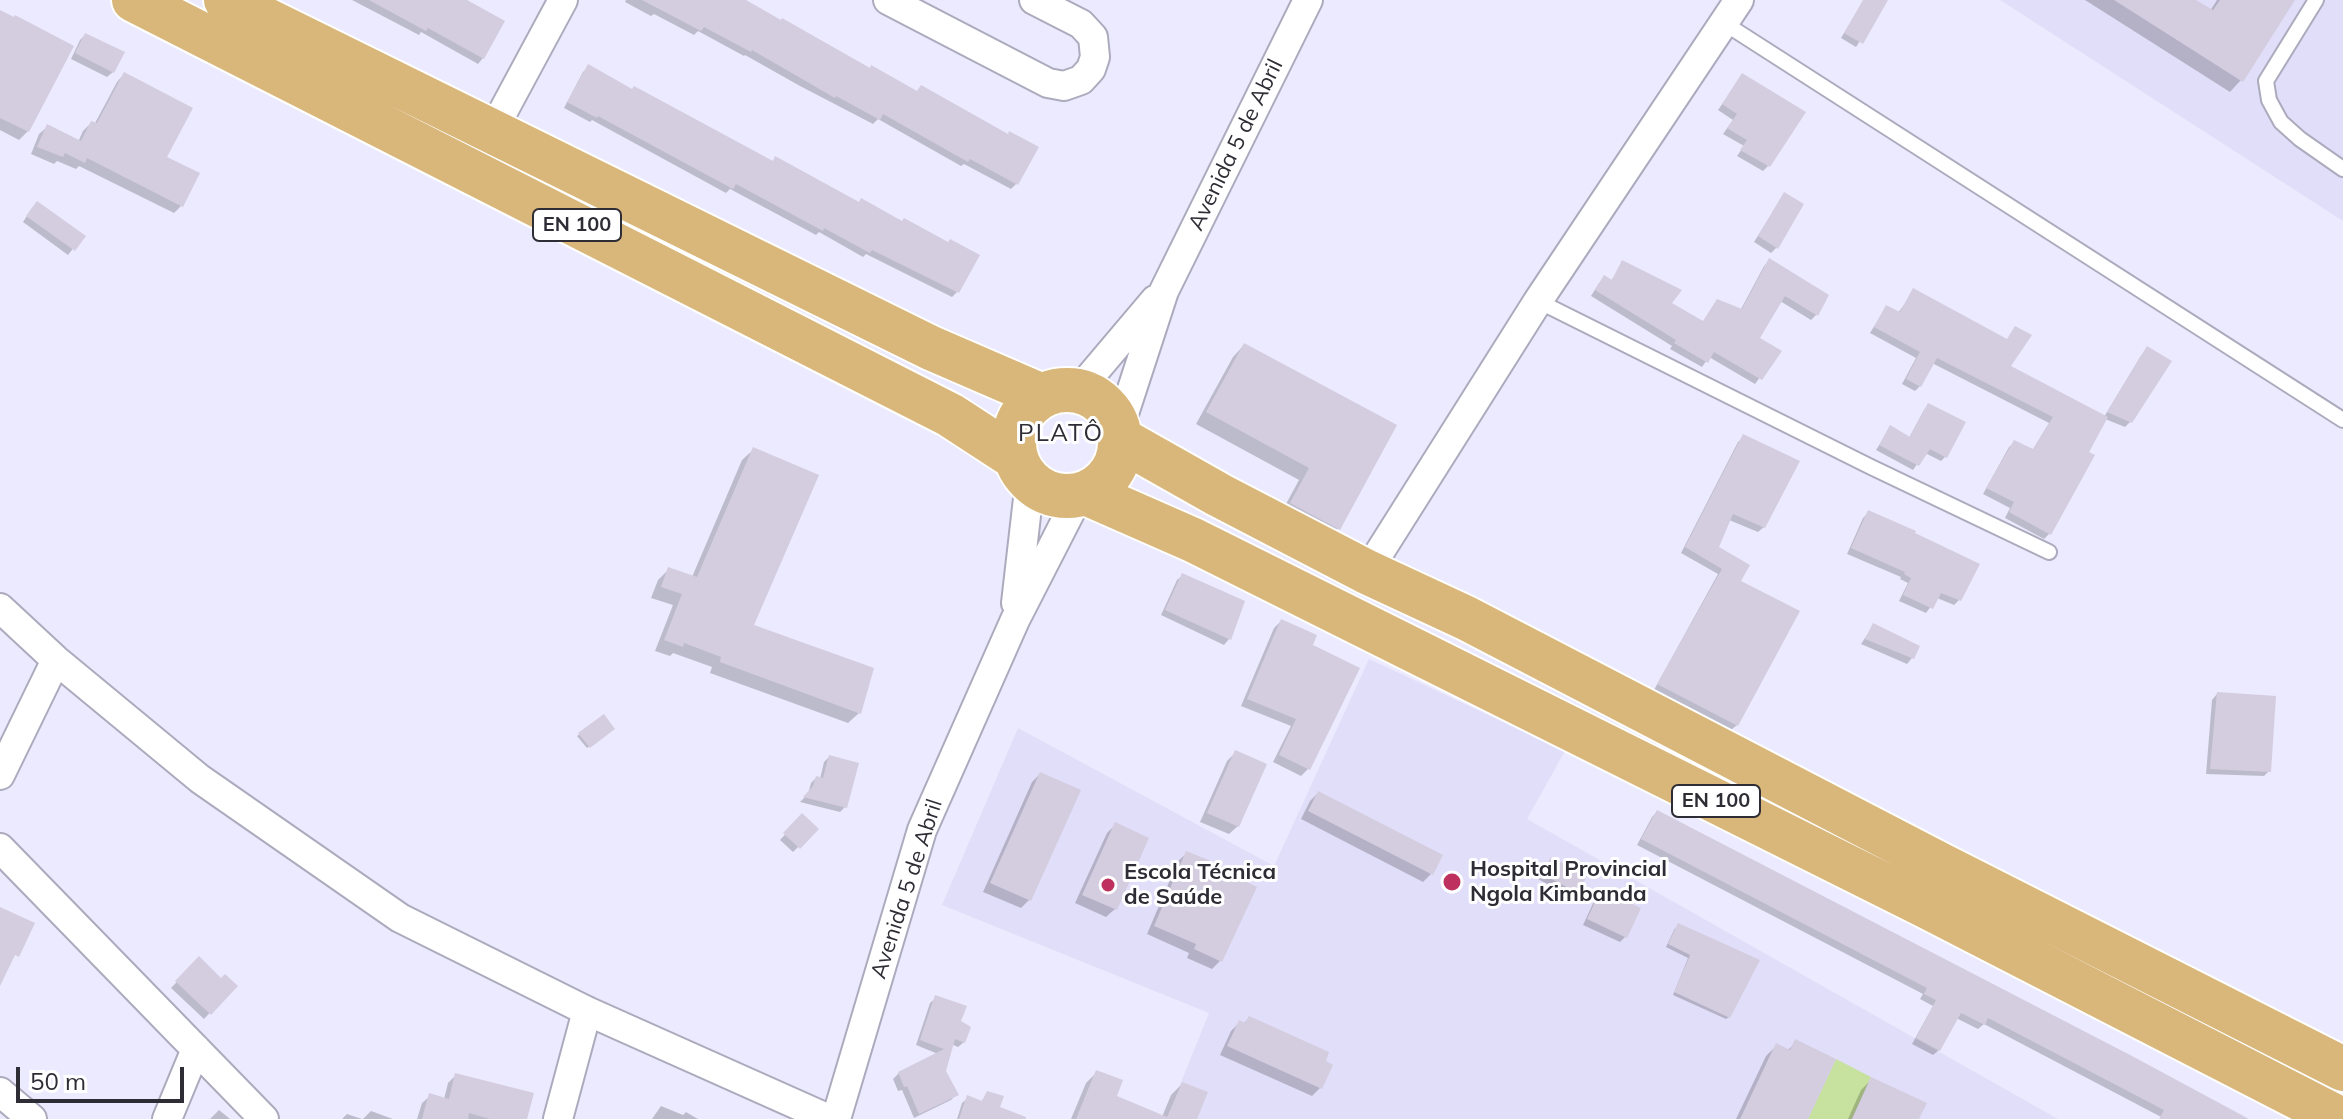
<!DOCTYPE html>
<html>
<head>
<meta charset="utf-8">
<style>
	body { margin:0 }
	#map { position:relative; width:2343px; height:1119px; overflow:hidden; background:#eceafe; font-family:Mulish,sans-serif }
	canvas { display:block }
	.scale { position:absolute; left:16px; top:1067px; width:168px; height:36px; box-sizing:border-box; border:4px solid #2e2d35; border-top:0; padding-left:10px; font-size:24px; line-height:28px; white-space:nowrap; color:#2e2d35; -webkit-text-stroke:6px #fff; paint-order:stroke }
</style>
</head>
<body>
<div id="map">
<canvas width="2343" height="1119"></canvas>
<div class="scale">50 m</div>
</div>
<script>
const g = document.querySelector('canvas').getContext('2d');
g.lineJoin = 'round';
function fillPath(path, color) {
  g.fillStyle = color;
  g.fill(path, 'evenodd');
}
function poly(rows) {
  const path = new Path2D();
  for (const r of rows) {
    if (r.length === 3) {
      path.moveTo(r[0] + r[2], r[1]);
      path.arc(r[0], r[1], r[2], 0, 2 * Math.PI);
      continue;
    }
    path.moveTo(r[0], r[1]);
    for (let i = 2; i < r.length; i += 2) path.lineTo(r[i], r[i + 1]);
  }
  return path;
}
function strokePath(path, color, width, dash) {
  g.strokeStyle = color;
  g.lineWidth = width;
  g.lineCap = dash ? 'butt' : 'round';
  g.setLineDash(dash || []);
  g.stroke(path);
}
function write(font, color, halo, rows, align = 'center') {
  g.font = font + ' Mulish,sans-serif';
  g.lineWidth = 6;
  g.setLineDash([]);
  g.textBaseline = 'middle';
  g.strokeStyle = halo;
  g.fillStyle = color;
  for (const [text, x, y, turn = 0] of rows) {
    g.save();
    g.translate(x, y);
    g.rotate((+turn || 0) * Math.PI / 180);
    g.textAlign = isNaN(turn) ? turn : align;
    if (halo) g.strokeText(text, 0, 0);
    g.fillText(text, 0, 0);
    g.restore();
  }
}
fillPath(poly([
	[2000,0,2343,0,2343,221],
	[1369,659,1565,751,1527,819,2058,1119,1166,1119,1209,1013,942,905,1018,728,1274,866]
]), '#e1def9');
fillPath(poly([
	[1836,1059,1871,1077,1852,1119,1808,1119]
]), '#c7e19e');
fillPath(poly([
	[352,0,458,0,483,58,478,64,421,32,419,35],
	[626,0,730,0,916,93,1036,148,1016,184,1011,189,964,164,961,166,878,119,873,124,800,86,745,55,744,56,698,31,694,35,654,14,651,16,625,2],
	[1864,0,1887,0,1856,47,1841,38],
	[2085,0,2193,0,2210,11,2217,0,2293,0,2241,80,2230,92],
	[0,12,28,131,19,140,0,130],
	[85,35,113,72,107,77,71,59,80,40],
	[589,67,771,163,859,204,957,292,952,297,866,254,863,257,819,232,816,235,730,189,726,193,592,120,590,122,564,108,583,72],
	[124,74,164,158,181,206,174,213,79,166,76,169,57,161,54,164,31,154,39,134,47,127,78,142,83,131,91,123,94,125,117,82],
	[1742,76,1768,166,1763,171,1737,156,1744,146,1723,134,1733,120,1718,110],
	[1784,194,1777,247,1771,253,1754,242],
	[32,208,83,236,68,255,23,222],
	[1769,261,1826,296,1816,315,1811,320,1780,301,1757,338,1779,351,1755,384,1709,357,1702,367,1670,349,1672,346,1591,296,1599,283,1611,281,1623,263,1669,304,1702,323,1717,301,1740,311,1764,266],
	[1914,291,2006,341,2015,328,2008,367,2104,417,2142,354,2130,422,2125,427,2105,419,2049,534,2044,539,2005,518,2010,508,1983,494,2009,447,2015,442,2032,451,2049,423,1932,363,1920,386,1915,391,1902,384,1916,358,1870,333,1886,307,1898,313],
	[1244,345,1394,426,1338,528,1327,540,1280,515,1299,480,1196,424,1233,357],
	[1928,405,1946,456,1941,461,1925,453,1913,470,1876,450,1890,428,1909,438,1924,410],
	[1744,437,1764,527,1758,532,1729,520,1716,548,1738,582,1737,725,1731,730,1654,690,1718,574,1681,553,1738,442],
	[753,450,752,626,859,713,848,723,710,673,712,667,673,653,670,656,655,651,673,605,651,598,658,580,669,569,692,577,742,460],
	[1868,513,1959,600,1954,605,1937,598,1926,613,1899,601,1908,583,1900,579,1901,577,1847,554,1863,518],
	[1183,575,1242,602,1229,639,1224,645,1161,615,1177,580],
	[1281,621,1310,646,1308,769,1301,776,1273,762,1291,726,1241,706,1274,628],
	[1873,626,1917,647,1912,658,1907,664,1861,644],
	[2217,694,2269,771,2264,776,2206,774,2212,700],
	[604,717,611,731,587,748,577,736],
	[1235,753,1238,826,1229,834,1200,822,1227,761],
	[829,757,845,807,840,812,800,802,808,794,811,783,816,778,820,779,824,762],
	[1040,774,1029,900,1021,908,983,892,1032,782],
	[1318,793,1431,874,1423,882,1301,819,1310,801],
	[1657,812,2245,1119,2165,1119,1984,1024,1978,1029,1956,1018,1939,1050,1933,1055,1912,1044,1933,1006,1920,999,1923,994,1637,845,1652,817],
	[802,816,816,829,793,852,780,840],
	[1115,825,1115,909,1106,917,1075,903,1107,833],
	[1187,853,1212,868,1220,961,1212,969,1187,958,1189,953,1147,934,1178,861],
	[1551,859,1577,892,1572,897,1538,879],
	[1601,891,1626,936,1620,942,1583,925,1596,897],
	[1675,928,1729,1017,1726,1019,1673,995,1688,958,1666,947],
	[199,959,221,980,235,986,204,1019,171,988],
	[936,998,959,1022,964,1042,958,1047,951,1044,944,1071,956,1095,951,1100,914,1118,902,1090,898,1091,893,1079,899,1073,938,1054,916,1045,930,1003],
	[1249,1018,1320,1088,1312,1096,1220,1055,1231,1031,1240,1022,1243,1024],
	[1796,1042,1805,1119,1736,1119,1766,1056,1776,1046,1787,1051],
	[1097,1072,1115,1097,1162,1117,1171,1095,1182,1084,1195,1119,1071,1119,1086,1083],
	[456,1075,525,1119,417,1119,422,1103,430,1096,444,1099,448,1083],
	[1872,1079,1917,1119,1848,1119,1861,1090],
	[988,1093,997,1108,1008,1119,957,1119,962,1103,968,1098,981,1102],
	[661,1106,683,1115,686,1112,698,1119,652,1119],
	[219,1110,230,1119,210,1119],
	[371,1111,393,1119,363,1119],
	[347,1114,362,1119,342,1119]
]), '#0003');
fillPath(poly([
	[369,0,467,0,505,21,484,59,428,28,426,31],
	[642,0,746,0,781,20,782,18,870,68,871,65,917,91,921,85,1008,134,1009,131,1039,147,1018,185,970,159,968,162,883,114,880,120,836,96,835,98,752,50,751,52,704,27,701,31],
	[1863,0,1888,0,1863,44,1844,33],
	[2114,0,2196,0,2213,10,2220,0,2295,0,2243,82],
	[0,10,14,17,15,15,74,46,29,132,0,118],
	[85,33,125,52,114,73,75,53],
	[588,64,632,89,634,86,773,161,775,156,859,202,861,198,902,221,904,218,948,242,950,239,980,255,959,293,872,250,870,253,824,228,823,231,736,184,733,189,598,116,597,118,567,102],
	[124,72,193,108,167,157,200,173,183,207,87,158,85,163,65,153,63,157,37,147,47,124,81,141,91,121,97,123],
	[1742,73,1806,112,1770,167,1740,150,1747,140,1727,128,1737,114,1722,104],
	[1784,192,1804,204,1778,249,1758,236],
	[37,201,86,236,75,251,26,216],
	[1769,258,1829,295,1818,316,1785,296,1760,338,1782,351,1762,380,1714,352,1708,363,1674,343,1676,340,1595,290,1604,275,1612,280,1622,260,1682,290,1672,303,1703,321,1717,299,1742,309],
	[1913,288,2007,339,2015,326,2032,335,2011,366,2108,417,2089,452,2095,455,2051,535,2009,512,2014,502,1986,488,2014,440,2033,449,2053,417,1937,358,1921,387,1906,379,1920,352,1874,327,1886,305,1900,312],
	[1244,343,1397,425,1340,530,1290,503,1309,468,1206,412],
	[2147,346,2172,361,2132,423,2107,412],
	[1928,403,1966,422,1947,458,1930,449,1919,466,1879,445,1890,425,1910,437],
	[1743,434,1800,461,1765,528,1733,514,1719,547,1750,565,1741,581,1800,611,1738,726,1657,684,1722,569,1685,547],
	[753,447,819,475,754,625,874,668,861,714,720,662,721,657,684,643,683,647,664,640,682,594,661,587,668,567,697,577],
	[1868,510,1916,531,1915,533,1980,564,1961,601,1941,593,1933,609,1903,595,1911,578,1904,574,1905,572,1851,548],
	[1182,573,1245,601,1231,640,1165,610],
	[1281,619,1317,635,1313,645,1360,668,1310,770,1279,755,1296,719,1247,699],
	[1873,623,1920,646,1914,659,1865,639],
	[2217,692,2276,696,2271,772,2210,769],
	[604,714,615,729,590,748,578,733],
	[1235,750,1267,764,1239,827,1207,813],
	[829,755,859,763,847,808,803,797,813,786,816,776,823,778],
	[1040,772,1081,790,1031,901,990,883],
	[1318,791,1443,855,1433,875,1308,811],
	[1657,810,2132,1056,2249,1119,2159,1119,2164,1110,1988,1018,1985,1025,1961,1013,1940,1051,1916,1038,1936,1000,1924,994,1927,988,1641,839],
	[802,813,819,829,800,849,783,833],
	[1115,822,1149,838,1117,910,1082,895],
	[1186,851,1216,863,1215,867,1257,887,1222,962,1194,949,1196,944,1154,926],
	[1551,857,1587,876,1578,893,1542,874],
	[1601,889,1641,908,1627,938,1587,919],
	[0,907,35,923,19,957,15,955,0,986],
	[1678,923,1760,960,1730,1018,1674,992,1690,955,1668,944],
	[199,956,221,978,225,974,238,986,211,1015,175,981],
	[935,995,967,1006,961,1021,971,1027,965,1043,955,1039,946,1071,959,1095,919,1114,907,1086,904,1087,898,1072,944,1049,920,1040],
	[1249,1016,1329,1052,1326,1061,1333,1065,1322,1089,1227,1046,1239,1020,1245,1023],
	[1795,1039,1836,1059,1808,1119,1740,1119,1776,1043,1790,1050],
	[1096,1070,1123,1080,1117,1096,1167,1117,1182,1082,1208,1092,1197,1119,1076,1119],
	[455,1073,534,1093,527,1119,490,1119,469,1113,468,1119,422,1119,429,1093,449,1099],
	[1871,1077,1927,1103,1919,1119,1852,1119],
	[987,1091,1004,1096,1000,1107,1026,1117,1026,1119,959,1119,967,1095,982,1101]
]), '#d4ccdf');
const service = poly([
	[2316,0,2266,81,2269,100,2281,122,2300,139,2343,169],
	[1724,23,2343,420],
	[1538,301,1871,467,2049,552]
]);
const minor = poly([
	[888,0,1048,83,1064,86,1081,80,1091,69,1095,57,1093,37,1081,24,1034,0],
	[492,132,563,0],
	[1078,391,1155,300],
	[1119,429,1164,291,1308,0],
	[1367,572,1538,301,1739,0],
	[1016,603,1030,481],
	[0,608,56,660,200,779,400,918,587,1011,829,1119],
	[0,775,56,660],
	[0,848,264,1119],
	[0,1092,32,1119],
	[167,1119,196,1049],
	[558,1119,587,1011],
	[836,1119,922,830,1015,620,1079,495]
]);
const primary = poly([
	[134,0,950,415,1016,458],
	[226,0,931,348,1042,396],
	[1067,443,53],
	[1120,439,1219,495,1367,572,1466,618,1939,864,2343,1069],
	[1086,493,1193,540,1926,906,2340,1119]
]);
strokePath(service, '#acaabd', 18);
strokePath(minor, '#acaabd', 32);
strokePath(primary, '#fff', 48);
strokePath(service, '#fff', 14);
strokePath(minor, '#fff', 28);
strokePath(primary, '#d9b679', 44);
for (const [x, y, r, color] of [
	[1452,882,10,"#be305e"],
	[1108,885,8,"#be305e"]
]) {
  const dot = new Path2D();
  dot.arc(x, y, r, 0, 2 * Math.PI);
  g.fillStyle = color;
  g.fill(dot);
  strokePath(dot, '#fff', 3);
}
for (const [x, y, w] of [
	[577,225,88],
	[1716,801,88]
]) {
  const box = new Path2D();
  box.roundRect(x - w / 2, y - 16, w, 32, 6);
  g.fillStyle = '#fff';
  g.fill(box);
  strokePath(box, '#2e2d35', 2);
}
write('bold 20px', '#2e2d35', null, [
	["EN 100",577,225],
	["EN 100",1716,801]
]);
write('22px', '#2e2d35', '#fff', [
	["Avenida 5 de Abril",1236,145,-64],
	["Avenida 5 de Abril",907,889,-72]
]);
write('bold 22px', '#2e2d35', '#fff', [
	["Hospital Provincial",1470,869],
	["Ngola Kimbanda",1470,894],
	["Escola Técnica",1124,872],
	["de Saúde",1124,897]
], 'left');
g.letterSpacing = '2px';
write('24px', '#2e2d35', '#fff', [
	["PLATÔ",1061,434]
]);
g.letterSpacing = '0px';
</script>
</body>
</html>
